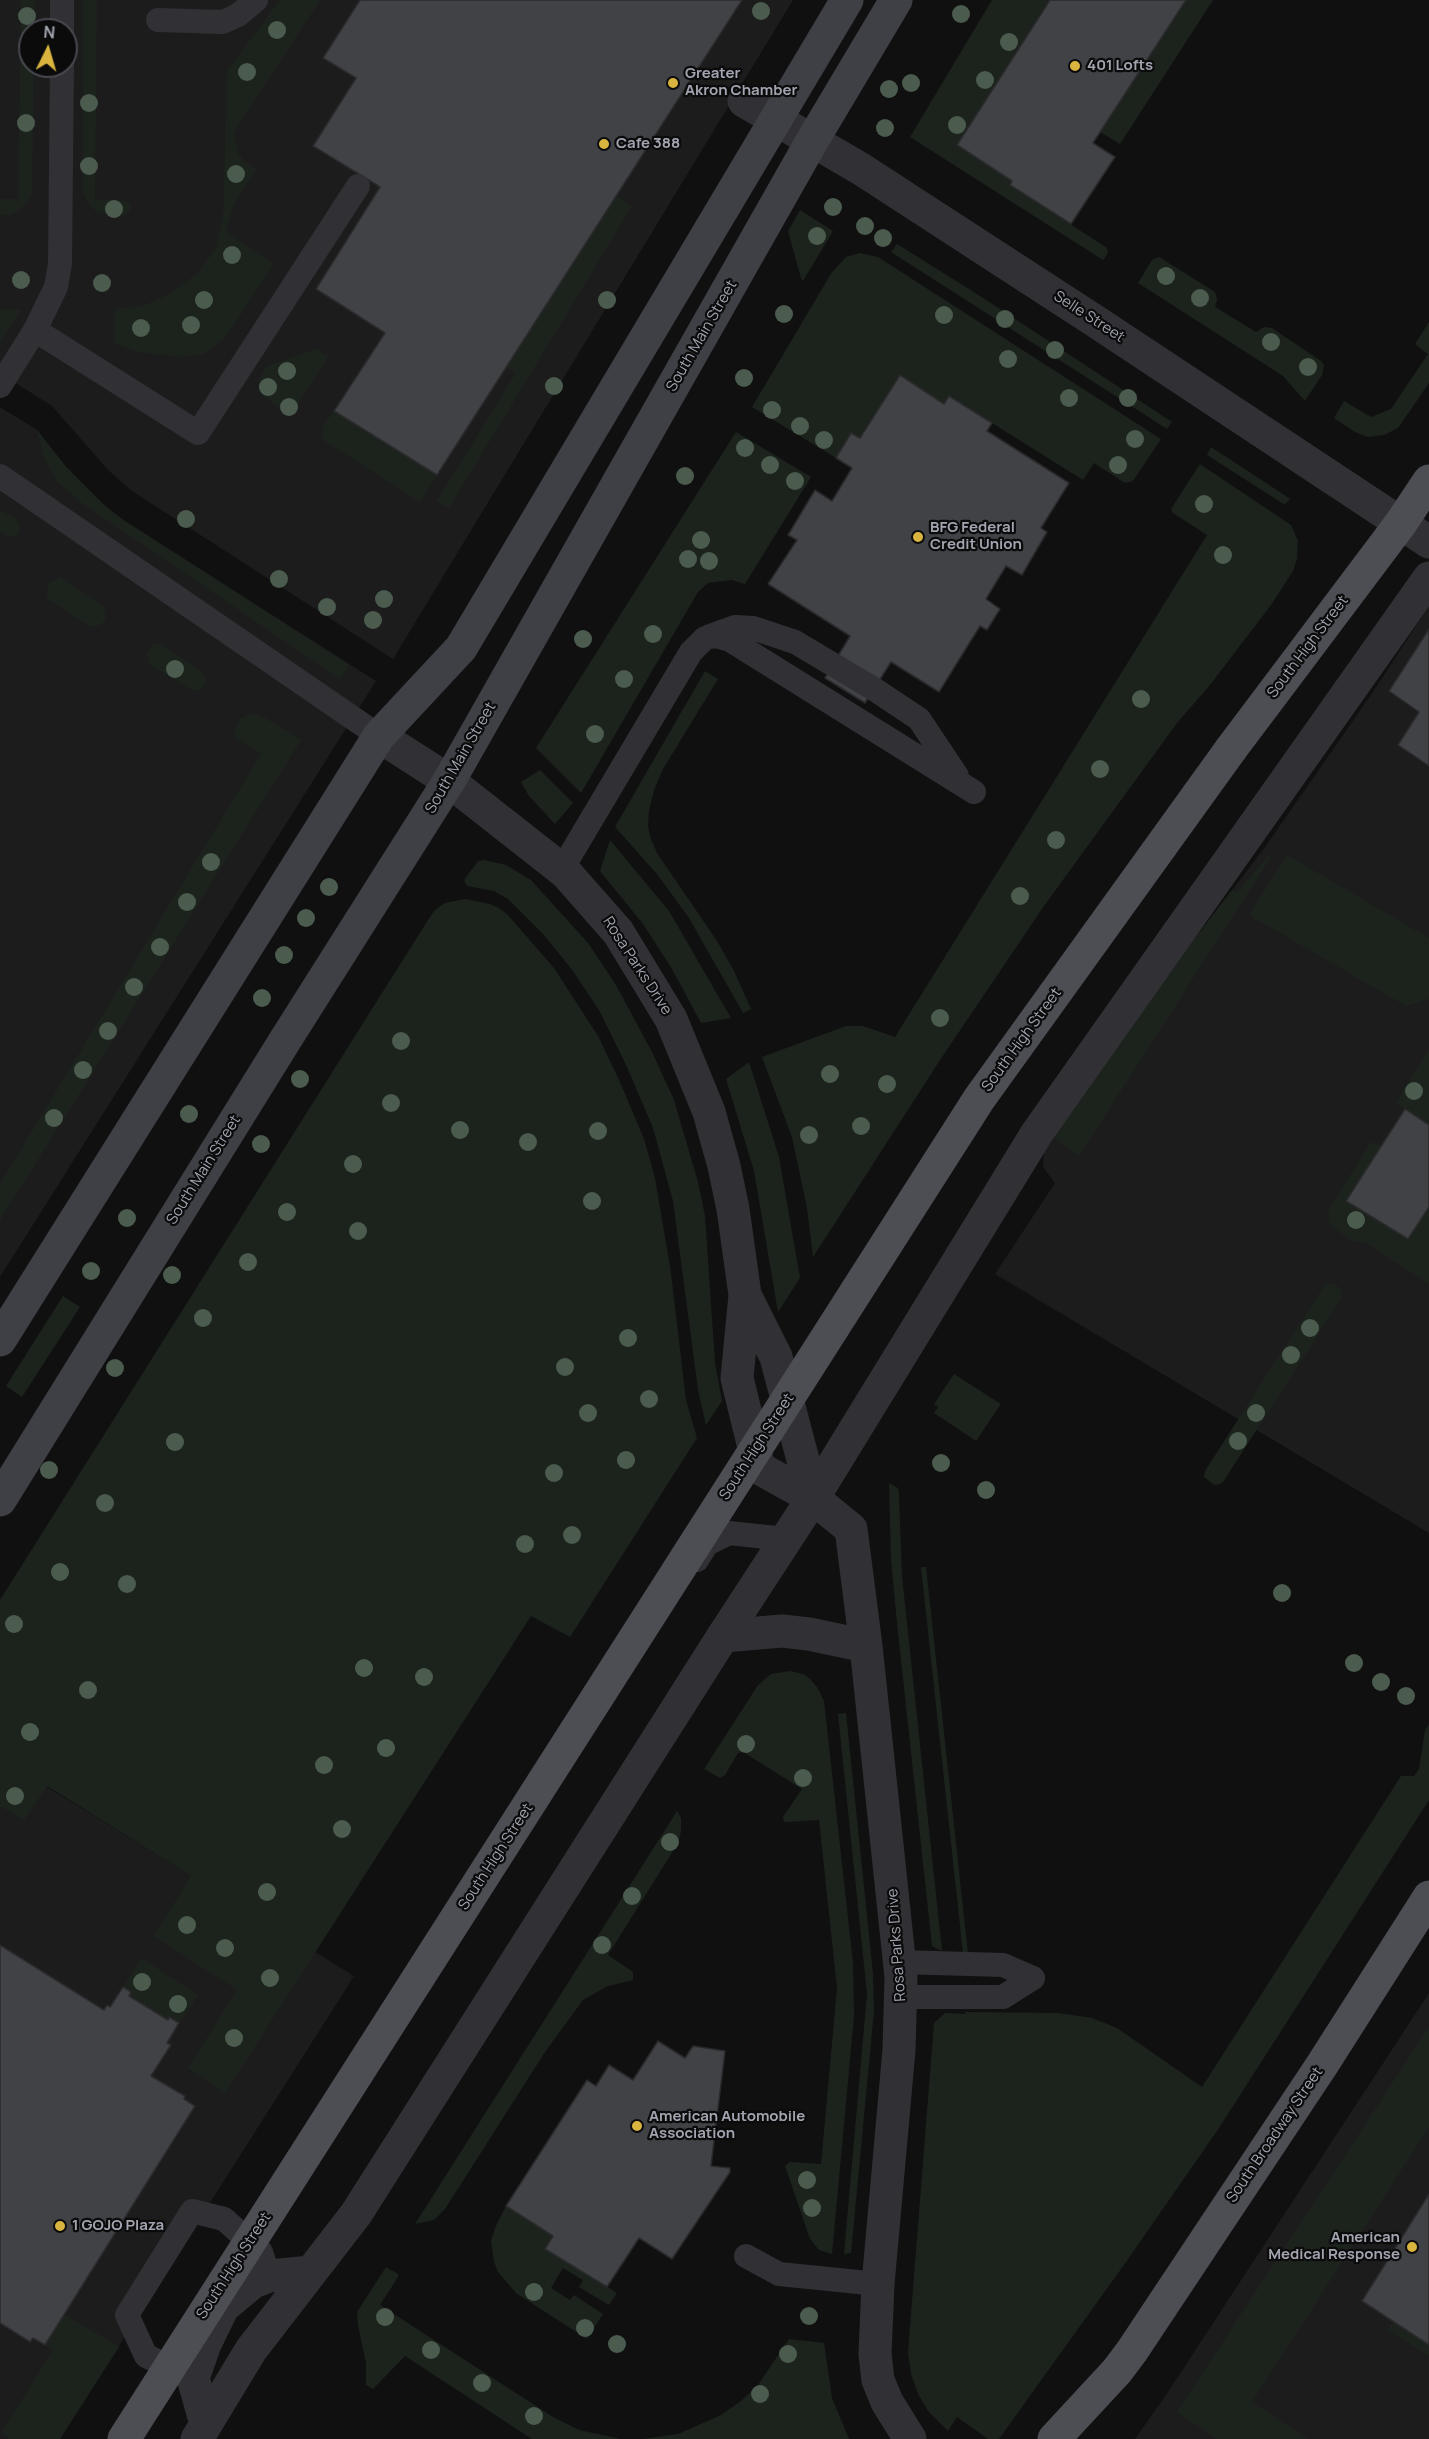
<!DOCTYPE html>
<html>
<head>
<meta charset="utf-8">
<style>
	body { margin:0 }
	#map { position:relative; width:1429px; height:2439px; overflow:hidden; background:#101011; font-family:Manrope,sans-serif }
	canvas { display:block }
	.north { position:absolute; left:18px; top:18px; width:60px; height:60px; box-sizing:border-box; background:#0b0b0c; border:2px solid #47494e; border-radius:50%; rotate:5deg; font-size:16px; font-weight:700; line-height:24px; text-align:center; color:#a2a5b0 }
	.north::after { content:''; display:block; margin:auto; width:21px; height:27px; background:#d9b53f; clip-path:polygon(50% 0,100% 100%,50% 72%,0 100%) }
</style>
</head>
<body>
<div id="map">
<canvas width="1429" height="2439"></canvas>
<div class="north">N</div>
</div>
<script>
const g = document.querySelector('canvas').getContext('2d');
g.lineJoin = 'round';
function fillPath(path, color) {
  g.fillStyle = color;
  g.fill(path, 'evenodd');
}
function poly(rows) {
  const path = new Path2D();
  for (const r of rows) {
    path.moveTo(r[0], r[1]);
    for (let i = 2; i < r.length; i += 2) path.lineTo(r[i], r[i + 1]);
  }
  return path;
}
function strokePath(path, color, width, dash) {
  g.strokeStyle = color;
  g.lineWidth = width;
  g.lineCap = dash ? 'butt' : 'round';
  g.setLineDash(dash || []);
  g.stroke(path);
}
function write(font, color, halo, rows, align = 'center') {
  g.font = font + ' Manrope,sans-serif';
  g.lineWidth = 4.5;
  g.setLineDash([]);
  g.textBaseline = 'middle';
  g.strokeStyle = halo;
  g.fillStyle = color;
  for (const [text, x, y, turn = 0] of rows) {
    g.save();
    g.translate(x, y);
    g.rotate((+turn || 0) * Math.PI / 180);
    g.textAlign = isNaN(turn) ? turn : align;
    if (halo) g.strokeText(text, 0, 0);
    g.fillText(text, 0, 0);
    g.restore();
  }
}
fillPath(poly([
	[0,0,793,0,393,659,132,491,109,471,52,406,0,373],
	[30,30,66,30,66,66,30,66],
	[0,407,37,430,67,468,105,506,125,521,376,681,0,1277],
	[1429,606,1429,1533,995,1274,1055,1183,1043,1167,1044,1151,1160,984,1265,847,1373,692],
	[0,1758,354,1976,60,2439,0,2439],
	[1429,1993,1429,2439,1135,2439,1166,2395]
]), '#1c1c1d');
fillPath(poly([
	[21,0,35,0,35,30,30,30,30,66,34,66,32,193,29,200,19,210,9,215,0,215,0,199,18,199],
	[83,0,97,0,95,199,127,201,130,204,130,211,124,216,99,213,90,206,83,192],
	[280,0,320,0,233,133,238,153,243,160,256,170,235,202,225,231,274,264,227,335,210,350,200,355,178,357,139,352,114,343,115,309,143,306,171,293,198,273,216,248,223,217,227,71],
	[992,0,1050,0,1010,185,1107,248,1108,253,1103,260,910,137],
	[1186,0,1213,0,1120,144,1100,132],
	[616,196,632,206,449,508,437,501,516,373,506,367],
	[800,210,833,231,803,281,801,278,788,231],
	[897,244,977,294,1172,422,1167,429,891,252],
	[860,253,878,257,1161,439,1133,481,1125,483,1094,463,1083,480,949,396,944,404,900,375,860,438,851,434,836,458,752,407,832,272,846,257],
	[1159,257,1215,292,1217,299,1215,307,1256,332,1264,327,1272,328,1321,361,1324,365,1322,375,1305,401,1283,376,1138,283,1152,260],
	[0,309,21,310,0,342],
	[1429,322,1429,383,1398,428,1384,435,1368,437,1355,432,1334,418,1344,401,1371,417,1391,409,1428,354,1415,344],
	[317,349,328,357,290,416,264,396,260,390,258,381,267,366],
	[334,411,437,475,420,502,322,439,323,426],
	[37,430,67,468,105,506,125,521,349,665,340,679,79,501,57,481,51,471,44,458],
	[736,432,811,477,745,584,732,580,715,582,708,583,698,592,581,793,536,748],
	[1211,447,1286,496,1290,499,1285,504,1282,503,1207,455],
	[1200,464,1291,525,1298,541,1297,559,1293,571,1271,605,1210,685,1177,723,1044,906,942,1057,813,1257,807,1208,792,1137,762,1057,846,1026,863,1026,895,1037,1207,535,1173,513,1171,509],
	[0,510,16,519,19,525,19,532,16,536,10,537,0,531],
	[60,577,104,607,106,616,104,622,97,626,89,626,47,598,48,584],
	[153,644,161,644,203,673,206,681,204,686,200,690,192,690,150,665,147,654],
	[705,671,718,679,663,769,654,790,649,810,648,827,651,839,657,853,717,941,734,971,751,1009,743,1013,689,918,657,874,615,827],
	[251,713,262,716,301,740,0,1220,0,1184,261,754,237,739,234,734,240,719],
	[540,770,573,803,555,824,529,796,521,782],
	[610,840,669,911,731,1018,701,1023,672,969,643,924,600,871],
	[1270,854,1272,855,1079,1156,1052,1137,1160,984,1232,890,1238,891],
	[1287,855,1429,938,1429,999,1406,1006,1249,915],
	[484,860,506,865,531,880,588,943,616,985,653,1054,674,1100,698,1182,705,1216,715,1363,722,1401,706,1425,698,1390,673,1201,653,1128,627,1067,599,1010,573,971,544,935,508,899,494,891,467,886,464,880,478,861],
	[465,899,490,904,499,908,508,915,554,968,598,1036,620,1082,644,1139,655,1178,671,1273,686,1400,697,1438,570,1637,531,1616,225,2093,188,2068,237,1990,154,1936,191,1876,47,1786,24,1820,0,1806,0,1600,428,920,435,910,445,903],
	[1429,1050,1429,1125,1396,1103],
	[749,1062,779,1157,800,1278,778,1312,754,1171,726,1079],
	[1371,1142,1381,1146,1347,1201,1408,1239,1429,1207,1429,1284,1365,1242,1352,1241,1330,1225,1328,1215,1329,1209],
	[1328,1283,1334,1284,1341,1289,1341,1299,1223,1482,1217,1485,1213,1484,1204,1477,1205,1471,1324,1286],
	[63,1296,80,1307,22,1397,6,1386],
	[954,1374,1001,1404,976,1441,934,1413,938,1407,934,1404],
	[889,1483,898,1488,899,1496,902,1576,942,1951,932,1946,897,1623,891,1560],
	[921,1567,926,1567,968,1954,963,1953],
	[790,1671,803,1674,809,1678,817,1687,824,1701,853,1963,854,2016,832,2254,819,2250,810,2239,785,2166,790,2162,821,2164,837,1988,819,1820,784,1822,783,1817,802,1789,743,1752,738,1753,725,1775,720,1778,704,1769,758,1685,771,1674],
	[846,1713,873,1974,874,2011,851,2253,844,2254,867,1994,838,1714],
	[1429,1725,1429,1800,1219,2128,1126,2262,999,2439,988,2439,957,2417,948,2431,928,2411,918,2394,911,2374,908,2352,934,2023,945,2013,965,2014,965,2012,1059,2013,1092,2018,1117,2028,1202,2087,1401,1776,1414,1776,1419,1769,1425,1730],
	[677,1811,681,1818,681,1831,678,1843,608,1955,633,1972,633,1980,608,1986,583,2000,545,2052,445,2209,434,2220,415,2224],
	[141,1958,198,1995,179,2023,170,2018,168,2020,129,1996,131,1992,123,1987],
	[1429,2027,1429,2127,1252,2402,1308,2439,1217,2439,1177,2412],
	[506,2206,553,2236,546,2249,617,2293,609,2305,579,2287,583,2280,563,2268,551,2288,570,2300,574,2295,603,2314,587,2339,516,2293,498,2272,494,2262,491,2241,495,2228],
	[386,2267,398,2274,398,2277,380,2305,553,2417,579,2430,621,2439,532,2439,405,2356,373,2389,366,2385,366,2363,358,2325,357,2312],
	[64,2314,119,2347,60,2439,10,2439,1,2432,53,2351,45,2345],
	[1393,2321,1429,2345,1429,2356,1388,2330],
	[789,2339,824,2343,832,2398,849,2439,643,2439,678,2434,721,2415,741,2401,758,2385]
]), '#1c231d');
const building = poly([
	[360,0,742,0,437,475,334,411,385,333,316,289,380,187,313,146,356,78,323,58,360,0],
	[1050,0,1186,0,1093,143,1115,157,1071,224,1010,185,1012,181,957,145,1050,0],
	[900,375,944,404,949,396,992,423,987,431,1069,483,1041,528,1047,532,1022,575,1006,566,986,599,1000,609,987,630,980,626,939,692,891,662,865,703,825,678,850,636,768,584,797,540,788,535,815,490,832,501,852,468,836,458,851,433,860,438,900,375],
	[1429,629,1429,766,1398,745,1419,712,1389,691,1429,629],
	[1405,1109,1429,1125,1429,1207,1408,1239,1346,1201,1405,1109],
	[0,1945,104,2010,107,2005,110,2007,123,1987,131,1992,129,1996,168,2020,169,2017,179,2023,167,2043,171,2045,151,2076,185,2096,184,2099,195,2106,45,2345,33,2338,30,2342,0,2323,0,1945],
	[658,2041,685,2058,693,2046,725,2051,711,2166,730,2168,730,2172,672,2259,639,2238,607,2287,545,2249,553,2236,506,2206,587,2080,596,2086,609,2065,633,2080,658,2041],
	[1429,2194,1429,2345,1362,2301,1429,2194]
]);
fillPath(building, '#414246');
strokePath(building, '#2a2a2c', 1.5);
strokePath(poly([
	[158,20,223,22,238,15,256,0],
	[62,30,62,0],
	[35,330,198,433,358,186],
	[0,386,35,330,56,287,60,264,62,66],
	[0,476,379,736],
	[710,636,735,627,753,628,795,642,874,689,919,719,957,776],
	[562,869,691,652,705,638,716,636,730,640,974,792],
	[697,1560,707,1544,729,1533,785,1539],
	[900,1962,1003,1965,1033,1978],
	[901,1997,1003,1997,1033,1978],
	[746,2256,779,2274,878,2284],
	[183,2373,146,2356,127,2315,192,2211,224,2219,261,2252,269,2276]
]), '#313135', 24);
strokePath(poly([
	[744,101,861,169,1095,321,1429,542],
	[379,736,449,781,566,873,618,932,671,1019,709,1112,724,1166,733,1209,745,1295,737,1378,759,1468,813,1498,851,1529,866,1646,901,1977,899,2050,878,2284,875,2354,878,2380,887,2402,910,2439],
	[745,1295,776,1357,813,1498],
	[723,1636,782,1631,809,1634,866,1646],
	[206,2424,193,2378,205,2344,223,2307,253,2282,269,2276,311,2272],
	[197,2439,251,2350,356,2214,723,1636,813,1498,1037,1133,1429,578]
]), '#313135', 33);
strokePath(poly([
	[0,1340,379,736,461,648,847,0],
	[0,1500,284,1042,449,781,812,141,896,0]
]), '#3f4045', 33);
strokePath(poly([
	[1231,749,1401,523,1429,481],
	[1054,2439,1117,2371,1132,2351,1322,2065,1429,1897]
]), '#4d4e54', 33);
strokePath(poly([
	[124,2439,979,1099,1231,749]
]), '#4d4e54', 33);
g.fillStyle = '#4b5b4e';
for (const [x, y] of [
	[761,11],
	[961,14],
	[27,16],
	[277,30],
	[1009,42],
	[247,72],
	[985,80],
	[911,83],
	[889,89],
	[89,103],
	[26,123],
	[957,125],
	[885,128],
	[89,166],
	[236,174],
	[833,207],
	[114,209],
	[865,226],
	[817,236],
	[883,238],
	[232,255],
	[1166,276],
	[21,280],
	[102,283],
	[1200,298],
	[204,300],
	[607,300],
	[784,314],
	[944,315],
	[1005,319],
	[191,325],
	[141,328],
	[1271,342],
	[1055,350],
	[1008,359],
	[1308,367],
	[287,371],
	[744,378],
	[554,386],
	[268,387],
	[1069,398],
	[1128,398],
	[289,407],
	[772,410],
	[800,426],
	[1135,439],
	[824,440],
	[745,448],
	[770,465],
	[1118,465],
	[685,476],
	[795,481],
	[1204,504],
	[186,519],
	[701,540],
	[1223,555],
	[688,559],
	[709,561],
	[279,579],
	[384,599],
	[327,607],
	[373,620],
	[653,634],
	[583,639],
	[175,669],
	[624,679],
	[1141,699],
	[595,734],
	[1100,769],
	[1056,840],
	[211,862],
	[329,887],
	[1020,896],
	[187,902],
	[306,918],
	[160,947],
	[284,955],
	[134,987],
	[262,998],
	[940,1018],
	[108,1031],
	[401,1041],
	[83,1070],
	[830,1074],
	[300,1079],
	[887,1084],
	[1414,1091],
	[391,1103],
	[189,1114],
	[54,1118],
	[861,1126],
	[460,1130],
	[598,1131],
	[809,1135],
	[528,1142],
	[261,1144],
	[353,1164],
	[592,1201],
	[287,1212],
	[127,1218],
	[1356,1220],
	[358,1231],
	[248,1262],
	[91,1271],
	[172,1275],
	[203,1318],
	[1310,1328],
	[628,1338],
	[1291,1355],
	[565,1367],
	[115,1368],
	[649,1399],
	[588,1413],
	[1256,1413],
	[1238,1441],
	[175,1442],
	[626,1460],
	[941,1463],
	[49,1470],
	[554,1473],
	[986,1490],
	[105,1503],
	[572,1535],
	[525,1544],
	[60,1572],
	[127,1584],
	[1282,1593],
	[14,1624],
	[1354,1663],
	[364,1668],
	[424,1677],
	[1381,1682],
	[88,1690],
	[1406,1696],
	[30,1732],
	[746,1744],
	[386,1748],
	[324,1765],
	[803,1778],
	[15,1796],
	[342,1829],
	[670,1842],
	[267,1892],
	[632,1896],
	[187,1925],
	[602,1945],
	[225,1948],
	[270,1978],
	[142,1982],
	[178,2004],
	[234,2038],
	[807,2180],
	[812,2208],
	[534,2292],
	[809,2316],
	[385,2317],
	[585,2328],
	[617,2344],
	[431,2350],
	[788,2354],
	[482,2383],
	[760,2394],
	[534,2416]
]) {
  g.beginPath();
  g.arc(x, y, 9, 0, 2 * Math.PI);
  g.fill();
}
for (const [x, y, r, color] of [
	[1075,66,6,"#d9b53f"],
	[673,83,6,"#d9b53f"],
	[604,144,6,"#d9b53f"],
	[918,537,6,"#d9b53f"],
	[637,2126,6,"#d9b53f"],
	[60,2226,6,"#d9b53f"],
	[1412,2247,6,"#d9b53f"]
]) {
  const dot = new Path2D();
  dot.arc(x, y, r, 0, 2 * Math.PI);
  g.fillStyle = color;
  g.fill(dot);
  strokePath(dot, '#0b0b0c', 2);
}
write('bold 15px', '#a2a5b0', '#0b0b0c', [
	["401 Lofts",1087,66],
	["Greater",685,74],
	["Akron Chamber",685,91],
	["Cafe 388",616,144],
	["BFG Federal",930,528],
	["Credit Union",930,545],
	["American Automobile",649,2117],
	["Association",649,2134],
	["1 GOJO Plaza",72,2226],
	["American",1400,2238,"right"],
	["Medical Response",1400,2255,"right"]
], 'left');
write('15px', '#a2a5b0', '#0b0b0c', [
	["Selle Street",1089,317,33],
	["South Main Street",702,336,-60],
	["South High Street",1308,647,-53],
	["South Main Street",461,758,-60],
	["Rosa Parks Drive",637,966,57],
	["South High Street",1022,1040,-54],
	["South Main Street",204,1170,-58],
	["South High Street",757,1447,-57],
	["South High Street",496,1857,-57],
	["Rosa Parks Drive",897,1945,-94],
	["South Broadway Street",1275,2135,-56],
	["South High Street",234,2266,-57]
]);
</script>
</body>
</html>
